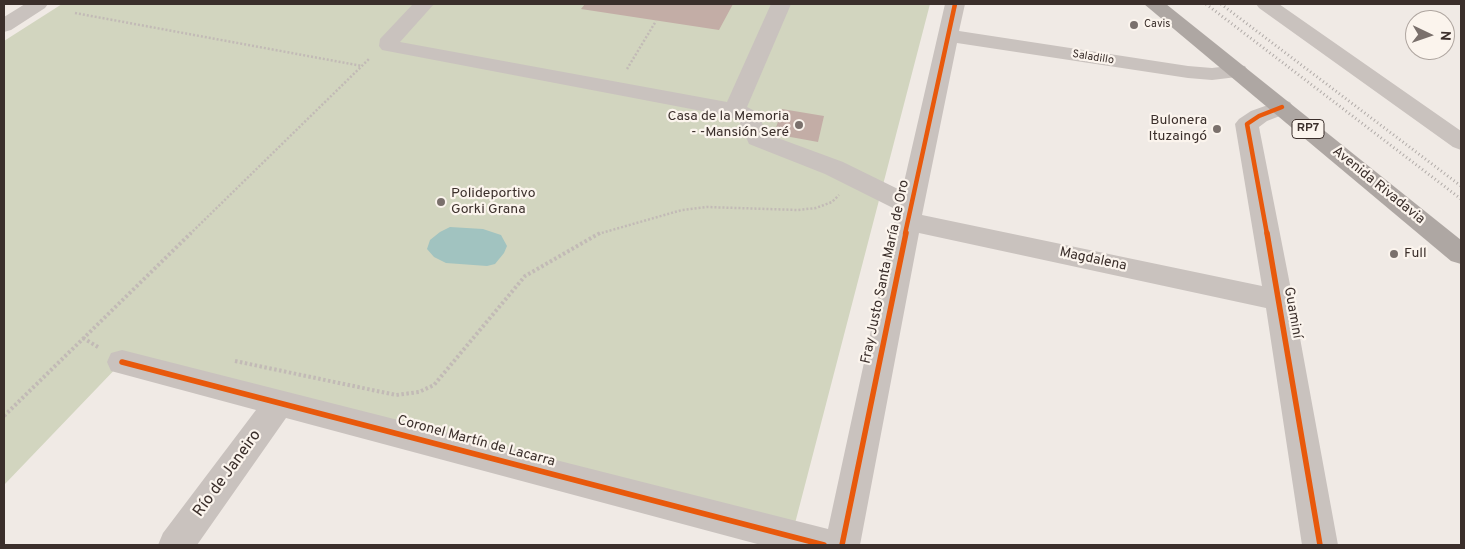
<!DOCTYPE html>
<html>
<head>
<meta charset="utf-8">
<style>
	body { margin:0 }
	#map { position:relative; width:1465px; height:549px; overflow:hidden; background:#f0eae5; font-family:Overpass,sans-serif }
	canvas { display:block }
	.frame { position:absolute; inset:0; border:5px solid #3b2f2b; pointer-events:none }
	.north { position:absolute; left:1405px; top:10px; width:50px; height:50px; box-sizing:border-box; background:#fbf4ed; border:1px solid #aea59f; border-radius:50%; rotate:93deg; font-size:14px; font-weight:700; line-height:20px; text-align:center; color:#3b2f2b }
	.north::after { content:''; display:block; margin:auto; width:18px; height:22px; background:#7a706c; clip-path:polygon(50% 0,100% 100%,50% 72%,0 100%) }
</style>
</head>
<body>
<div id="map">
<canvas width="1465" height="549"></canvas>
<div class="frame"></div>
<div class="north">N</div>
</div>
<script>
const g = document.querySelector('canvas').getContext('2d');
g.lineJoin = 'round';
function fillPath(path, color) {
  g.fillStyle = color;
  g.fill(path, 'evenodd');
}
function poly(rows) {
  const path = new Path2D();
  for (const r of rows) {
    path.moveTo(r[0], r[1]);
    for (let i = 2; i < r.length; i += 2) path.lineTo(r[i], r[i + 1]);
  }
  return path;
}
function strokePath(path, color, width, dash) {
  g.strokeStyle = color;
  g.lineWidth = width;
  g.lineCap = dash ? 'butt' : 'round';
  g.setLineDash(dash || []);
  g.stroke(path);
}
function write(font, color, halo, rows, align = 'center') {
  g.font = font + ' Overpass,sans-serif';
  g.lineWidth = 4.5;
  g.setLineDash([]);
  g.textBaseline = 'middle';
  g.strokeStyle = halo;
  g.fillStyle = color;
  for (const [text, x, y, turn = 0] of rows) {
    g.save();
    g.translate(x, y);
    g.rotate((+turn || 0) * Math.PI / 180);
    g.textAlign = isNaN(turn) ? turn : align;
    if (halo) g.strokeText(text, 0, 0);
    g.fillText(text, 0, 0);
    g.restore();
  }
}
fillPath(poly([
	[62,4,930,4,793,531,122,362,4,485,4,41]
]), '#d2d5bf');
fillPath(poly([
	[450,227,483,229,501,235,507,246,504,253,495,264,487,266,446,263,434,257,427,249,430,240,440,232]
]), '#a1c3c0');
fillPath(poly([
	[585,4,733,4,719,30,581,9],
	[782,109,824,116,818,142,774,134]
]), '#c3ada6');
strokePath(poly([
	[75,13,362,66],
	[627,69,656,21],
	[190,234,370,58],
	[598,234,682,210,707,207,798,210,816,208,832,202,839,195]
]), '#c2bab6', 2.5, [2, 2]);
strokePath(poly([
	[83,338,98,347],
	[235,361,396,395,419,392,434,385,525,276,600,233],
	[4,416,191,233]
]), '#c2bab6', 4, [2.5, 2.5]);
fillPath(poly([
	[25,4,48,4,45,8,11,30,4,32,4,17,25,4],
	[413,4,434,4,400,42,727,102,771,4,791,4,747,107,757,112,767,134,843,162,902,191,945,4,965,4,959,31,1188,66,1212,68,1237,65,1245,66,1248,71,1245,76,1212,80,1188,78,957,43,922,215,1262,286,1235,124,1239,119,1251,111,1282,100,1290,102,1293,107,1290,112,1267,121,1259,127,1293,300,1338,545,1302,545,1266,308,919,233,860,545,761,545,286,418,197,545,158,545,163,533,256,410,111,371,107,362,111,353,122,350,828,529,897,210,825,174,749,144,739,121,728,116,382,50,379,46,380,39,413,4],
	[1256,4,1279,4,1461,131,1461,150,1453,147,1259,8,1256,4]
]), '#c9c2be');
fillPath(poly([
	[1144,4,1166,4,1461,240,1461,264,1451,261,1144,4]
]), '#aea7a3');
strokePath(poly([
	[1206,4,1461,199],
	[1221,4,1461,186]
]), '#b1aba8', 3, [1, 3]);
strokePath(poly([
	[905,234,955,4],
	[1267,234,1247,124,1259,116,1282,107]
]), '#e8590c', 4.5);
strokePath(poly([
	[1267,233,1320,545],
	[122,362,824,545],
	[842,545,906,233]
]), '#e8590c', 5.5);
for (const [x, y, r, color] of [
	[1134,25,5,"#7a706c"],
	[799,125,5,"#7a706c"],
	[1217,129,5,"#7a706c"],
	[441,202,5,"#7a706c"],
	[1394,254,5,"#7a706c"]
]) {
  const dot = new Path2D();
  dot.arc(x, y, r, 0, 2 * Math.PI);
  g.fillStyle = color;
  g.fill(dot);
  strokePath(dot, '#fbf4ed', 2);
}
write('11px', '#3b2f2b', '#fbf4ed', [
	["Cavis",1144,25]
], 'left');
write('11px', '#3b2f2b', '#fbf4ed', [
	["Saladillo",1093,58,9]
]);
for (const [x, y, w] of [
	[1308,129,32]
]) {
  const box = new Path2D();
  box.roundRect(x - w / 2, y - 9.5, w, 19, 4);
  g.fillStyle = '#fbf4ed';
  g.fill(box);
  strokePath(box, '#3b2f2b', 1);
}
write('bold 12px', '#3b2f2b', null, [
	["RP7",1308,129]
]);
write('14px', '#3b2f2b', '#fbf4ed', [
	["Casa de la Memoria",789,117],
	["- -Mansión Seré",789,133],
	["Bulonera",1207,121],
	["Ituzaingó",1207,137],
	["Polideportivo",451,194,"left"],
	["Gorki Grana",451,210,"left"],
	["Full",1404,254,"left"]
], 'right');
write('14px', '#3b2f2b', '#fbf4ed', [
	["Avenida Rivadavia",1378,186,39],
	["Magdalena",1093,260,12],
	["Fray Justo Santa María de Oro",886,272,-78],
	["Guaminí",1292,313,80],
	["Coronel Martín de Lacarra",476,442,15]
]);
write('16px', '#3b2f2b', '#fbf4ed', [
	["Río de Janeiro",228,474,-54]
]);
</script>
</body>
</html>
